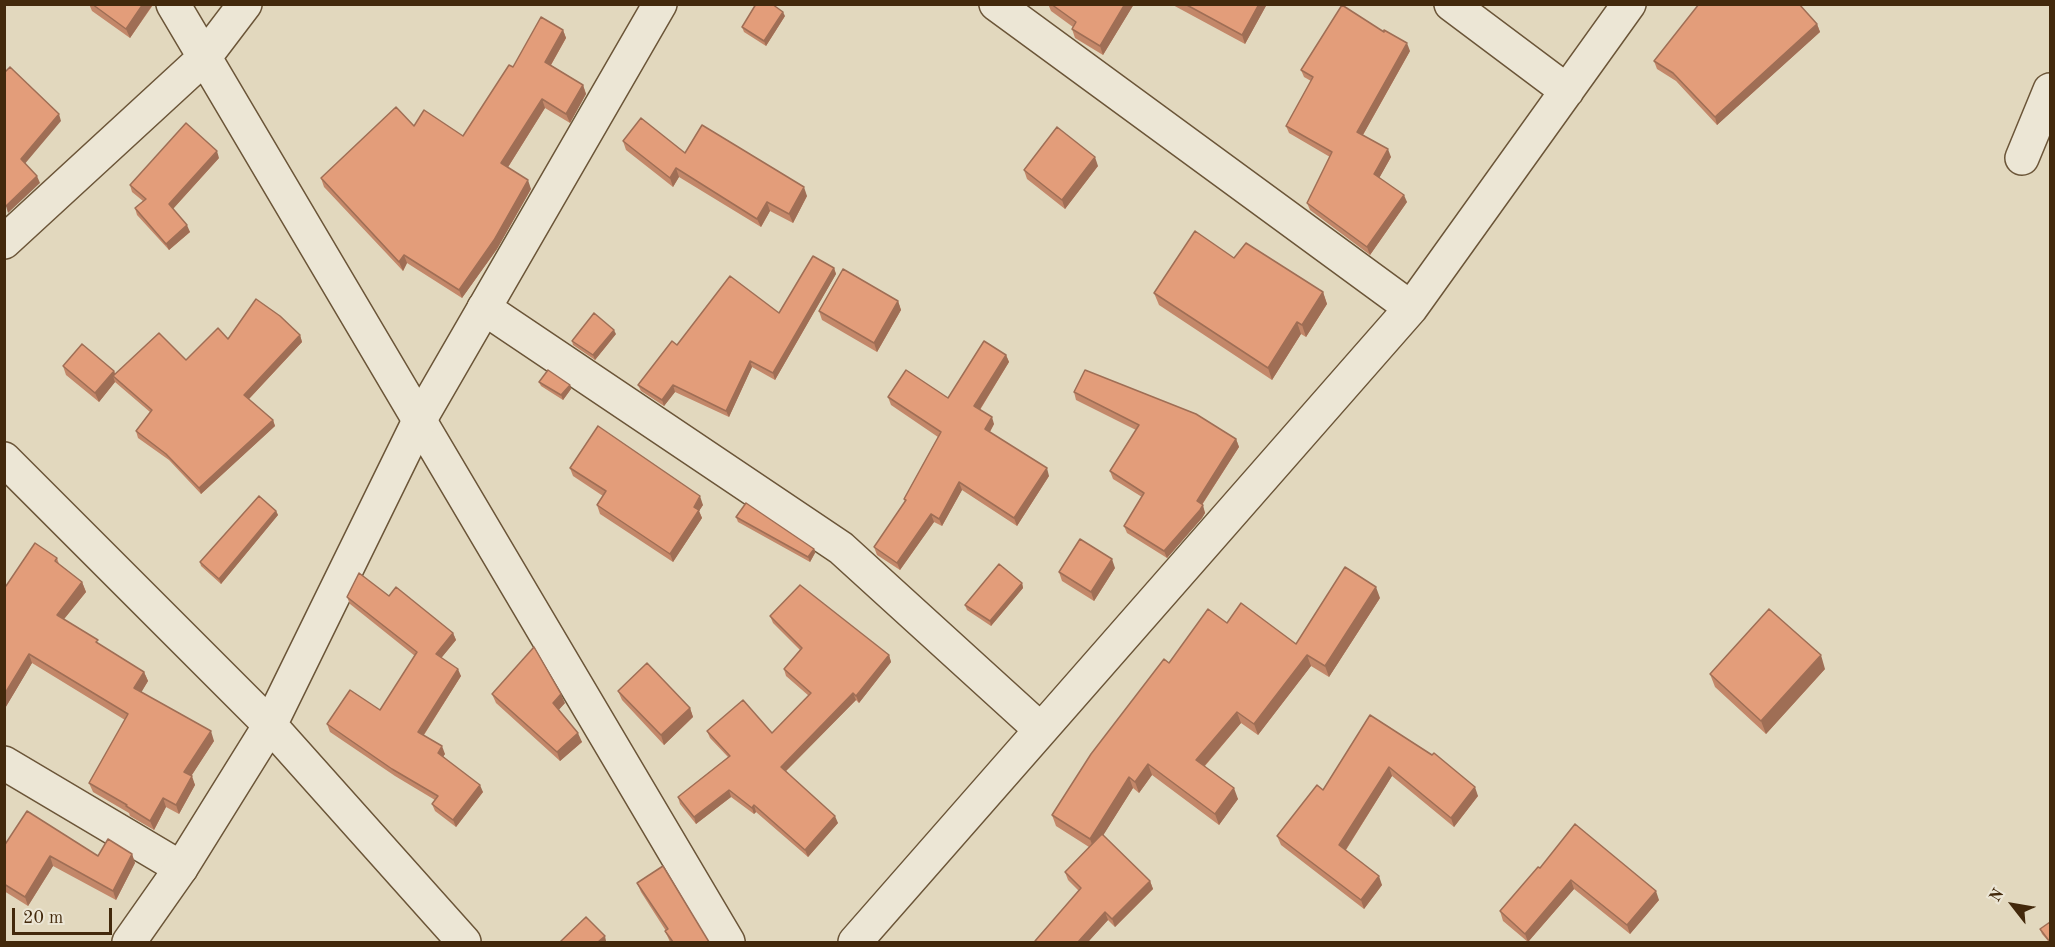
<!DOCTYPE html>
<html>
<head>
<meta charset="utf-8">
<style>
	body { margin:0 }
	#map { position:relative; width:2055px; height:947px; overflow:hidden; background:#e2d8be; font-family:"Old Standard TT",serif }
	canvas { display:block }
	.frame { position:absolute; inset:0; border:6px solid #43290c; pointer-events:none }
	.north { position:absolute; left:1983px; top:875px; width:60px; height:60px; -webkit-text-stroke:4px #ece6d5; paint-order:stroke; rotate:301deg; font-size:16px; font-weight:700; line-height:24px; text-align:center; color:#43290c }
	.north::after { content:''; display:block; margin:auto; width:21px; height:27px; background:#43290c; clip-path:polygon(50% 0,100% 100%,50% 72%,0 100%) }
	.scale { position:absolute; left:12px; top:908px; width:100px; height:27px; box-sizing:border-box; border:3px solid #43290c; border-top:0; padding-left:8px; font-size:18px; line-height:21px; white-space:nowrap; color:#43290c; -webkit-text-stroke:4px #ece6d5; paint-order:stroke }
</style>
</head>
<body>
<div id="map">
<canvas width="2055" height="947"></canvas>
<div class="frame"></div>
<div class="north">N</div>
<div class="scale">20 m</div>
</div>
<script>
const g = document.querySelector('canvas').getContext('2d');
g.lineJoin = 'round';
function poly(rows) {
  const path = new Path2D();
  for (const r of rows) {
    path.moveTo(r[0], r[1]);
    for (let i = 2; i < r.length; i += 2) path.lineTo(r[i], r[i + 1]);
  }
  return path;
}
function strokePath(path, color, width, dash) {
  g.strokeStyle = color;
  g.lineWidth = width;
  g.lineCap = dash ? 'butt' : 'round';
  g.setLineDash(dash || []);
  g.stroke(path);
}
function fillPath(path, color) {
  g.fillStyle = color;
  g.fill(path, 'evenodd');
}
const minor = poly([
	[173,4,728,942],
	[996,4,1411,308],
	[1451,4,1567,91],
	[2022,158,2050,90],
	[4,242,204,58,245,4],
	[484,308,841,548,1041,730],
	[4,763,181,868],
	[855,942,1411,308,1629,4]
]);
const tertiary = poly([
	[4,459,270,725,464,942],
	[129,942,181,868,270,725,419,421,660,4]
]);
strokePath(minor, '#6b5538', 36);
strokePath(tertiary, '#6b5538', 36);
strokePath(minor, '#ece6d5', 33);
strokePath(tertiary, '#ece6d5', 33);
fillPath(poly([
	[89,4,153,5,130,38,92,11],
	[1048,4,1134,4,1103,55,1075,38,1072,29,1073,27,1051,11],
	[1171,4,1267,4,1245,44],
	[785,16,766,46,744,32,742,27],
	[1817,24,1820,32,1717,125,1676,81,1657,69,1654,61],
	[563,30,566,38,551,65,583,85,586,94,570,123,545,108,508,167,531,189,497,249,462,298,407,263,403,271,324,187,321,178,414,126,463,136],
	[1410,51,1363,135,1391,157,1379,178,1407,202,1370,255,1310,210,1307,203,1330,157,1289,133,1286,126,1311,81,1304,77,1301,70],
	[623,141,685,153,807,196,793,223,770,211,761,227,679,177,673,187,626,150],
	[219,158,173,209,190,232,169,250,137,215,135,208,143,201,132,192,130,185],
	[1098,166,1065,209,1027,179,1024,170],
	[1234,258,1323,292,1327,304,1306,337,1301,334,1272,380,1159,305,1154,293],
	[834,268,836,274,775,380,752,367,729,417,675,392,664,406,641,391,638,385,677,345,779,313],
	[898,301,901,310,877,352,822,320,819,311],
	[616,334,595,360,573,345,572,341],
	[300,335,302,342,249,399,273,420,275,426,201,494,169,460,138,438,136,431,150,412,115,382,99,402,66,375,63,366,114,371,115,374,186,360,228,339],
	[1006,355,1009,362,980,410,994,424,990,432,1049,476,1017,526,962,490,942,526,934,522,900,570,877,555,874,547,905,502,904,499,938,437,891,405,888,397,948,398],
	[539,382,571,389,563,400,541,386],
	[1074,392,1236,439,1239,447,1202,505,1205,513,1202,518,1167,558,1127,533,1124,526,1142,497,1113,479,1110,471,1136,430,1076,400],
	[570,468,703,505,699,511,702,518,673,562,600,514,597,505,603,496,573,476],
	[276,511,278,515,221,584,201,566,200,562],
	[736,517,814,549,815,553,810,562,738,522],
	[57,558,59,564,82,582,86,592,64,619,99,644,144,672,148,681,141,692,214,741,191,776,195,785,179,814,166,807,154,830,130,816,129,813,93,792,89,783,125,720,32,663,4,710,4,585,6,586],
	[1115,568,1094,601,1062,581,1059,572],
	[1022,583,1023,588,991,626,967,610,965,605],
	[389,596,453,633,456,640,441,658,461,676,424,735,445,754,443,756,483,792,456,827,435,811,432,804,435,800,395,776,330,732,327,724,380,710,415,656,350,604,347,597],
	[1380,598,1329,677,1311,666,1258,735,1241,723,1205,766,1238,799,1219,825,1152,775,1139,793,1133,788,1103,835,1150,881,1153,889,1115,927,1108,920,1088,942,1036,942,1035,941,1079,891,1068,880,1065,872,1089,847,1056,826,1052,815,1169,663,1227,623,1296,644],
	[770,616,889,655,891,662,859,703,856,700,786,771,838,823,808,857,756,812,754,814,731,797,696,824,680,804,678,797,728,757,710,738,707,731,772,733,809,696,786,676,784,669,800,650,773,623],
	[1825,669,1766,734,1715,687,1710,674],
	[618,691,690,708,693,717,664,745,622,700],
	[492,694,565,703,558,710,582,742,560,761,496,703],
	[1370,715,1432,755,1478,796,1454,827,1392,776,1346,850,1382,885,1364,909,1281,845,1277,836,1323,790],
	[4,846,98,856,132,854,135,863,116,900,53,866,28,906,4,891],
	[1540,868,1659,900,1630,934,1574,889,1528,942,1503,921,1500,911],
	[637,883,709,942,670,942,665,931,666,931,641,892],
	[2040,929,2050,942,2049,942,2042,934]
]), '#c38769');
fillPath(poly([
	[143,4,153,4,130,38,126,29],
	[1125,4,1134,4,1103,55,1100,46],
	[1259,4,1267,4,1245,44,1242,35],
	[783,12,785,16,766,46,764,41],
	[1817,24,1820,32,1717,125,1715,117],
	[563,30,566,38,548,70,545,62],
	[1407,43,1410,51,1360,140,1357,132],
	[583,85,586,94,570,123,566,114],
	[542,99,545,108,505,172,501,163],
	[59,114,61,121,23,166,21,159],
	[1388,149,1391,157,1377,182,1374,174],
	[217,151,219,158,171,211,169,204],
	[1095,157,1098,166,1065,209,1062,200],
	[676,168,679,177,673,187,670,178],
	[37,176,40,183,8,213,6,206],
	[528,180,531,189,497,249,462,298,459,290],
	[804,187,807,196,793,223,789,214],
	[1404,195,1407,202,1370,255,1367,247],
	[767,202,770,211,761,227,757,219],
	[187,225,190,232,169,250,166,244],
	[404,255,407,263,403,271,399,262],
	[834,268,836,274,775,380,773,373],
	[1323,292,1327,304,1306,337,1302,325],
	[898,301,901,310,877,352,874,343],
	[1297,322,1301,334,1272,380,1268,368],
	[614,330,616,334,595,360,593,355],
	[300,335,302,342,247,401,244,395],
	[1006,355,1009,362,977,414,974,406],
	[750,361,752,367,729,417,726,411],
	[114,371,117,379,113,376,115,382,99,402,95,393],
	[570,385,571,389,563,400,561,395],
	[673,385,675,392,664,406,662,400],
	[992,417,994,424,987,437,985,429],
	[273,420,275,426,201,494,199,488],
	[1236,439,1239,447,1199,509,1197,501],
	[1047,468,1049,476,1017,526,1014,518],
	[959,482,962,490,942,526,939,519],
	[700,496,703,505,699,511,702,518,673,562,670,554],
	[1203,505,1205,513,1202,518,1167,558,1164,551],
	[276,511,278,515,221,584,219,579],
	[931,514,934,522,900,570,897,563],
	[814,549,815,553,810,562,808,557],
	[1112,559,1115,568,1094,601,1091,592],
	[82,582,86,592,60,624,57,615],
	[1022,583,1023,588,991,626,990,621],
	[1376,587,1380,598,1329,677,1325,666],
	[453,633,456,640,438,662,436,654],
	[29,654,32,663,4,710,4,695],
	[889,655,891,662,859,703,856,696],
	[1307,655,1311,666,1258,735,1254,724],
	[1821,655,1825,669,1766,734,1761,721],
	[458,669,461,676,421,739,418,732],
	[144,672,148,681,138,698,134,688],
	[853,693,856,700,783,774,781,767],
	[561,694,565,703,556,713,553,703],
	[690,708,693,717,664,745,661,735],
	[1237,712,1241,723,1200,771,1196,760],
	[211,731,214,741,188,781,184,772],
	[578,733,582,742,560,761,557,752],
	[442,746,445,754,441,760,438,753],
	[1148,764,1152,775,1139,793,1135,782],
	[1389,767,1392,776,1343,854,1339,845],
	[192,776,195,785,179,814,176,805],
	[1129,777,1133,788,1094,850,1090,839],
	[480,785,483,792,456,827,453,820],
	[1475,787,1478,796,1454,827,1451,818],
	[1234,788,1238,799,1219,825,1215,814],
	[729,790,731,797,696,824,694,817],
	[163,798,166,807,154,830,150,821],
	[754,805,756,812,754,814,752,808],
	[835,816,838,823,808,857,805,850],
	[132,854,135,863,116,900,113,891],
	[50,856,53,866,28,906,25,897],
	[1379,876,1382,885,1364,909,1361,900],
	[1571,880,1574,889,1528,942,1525,934],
	[1150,881,1153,889,1115,927,1112,919],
	[1656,891,1659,900,1630,934,1627,925],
	[1105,912,1108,920,1088,942,1078,942],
	[605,936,606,941,605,942,598,942]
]), '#9f6e55');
const building = poly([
	[92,4,143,4,126,29,92,4],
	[756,4,772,4,783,12,764,41,742,27,756,4],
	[1051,4,1125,4,1100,46,1072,29,1076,22,1051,4],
	[1185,4,1259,4,1242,35,1185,4],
	[1699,4,1799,4,1817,24,1715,117,1673,73,1654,61,1699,4],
	[1342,5,1384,32,1384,30,1407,43,1357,132,1388,149,1374,174,1404,195,1367,247,1307,203,1332,152,1286,126,1313,77,1301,70,1342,5],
	[541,17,563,30,545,62,583,85,566,114,542,99,501,163,528,180,494,240,459,290,404,255,399,262,321,178,396,107,414,126,424,110,463,136,509,65,513,67,541,17],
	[10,67,59,114,21,159,37,176,6,206,4,205,4,73,10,67],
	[641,118,685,153,702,125,804,187,789,214,767,202,757,219,676,168,670,178,623,141,641,118],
	[186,123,217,151,169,204,187,225,166,244,135,208,146,199,130,185,186,123],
	[1057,127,1095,157,1062,200,1024,170,1057,127],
	[1195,231,1234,258,1246,243,1323,292,1302,325,1297,322,1268,368,1154,293,1195,231],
	[813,256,834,268,773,373,750,361,726,411,673,385,662,400,638,385,672,341,677,345,730,276,779,313,813,256],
	[843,269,898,301,874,343,819,311,843,269],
	[256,299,280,316,300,335,244,395,273,420,199,488,166,454,136,431,152,410,113,376,159,333,186,360,218,328,228,339,256,299],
	[594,313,614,330,593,355,572,341,594,313],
	[984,341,1006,355,974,406,992,417,985,429,1047,468,1014,518,959,482,939,519,931,514,897,563,874,547,906,500,904,499,941,432,888,397,906,370,948,398,984,341],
	[82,344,114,371,95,393,63,366,82,344],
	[548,370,570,385,561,395,539,382,548,370],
	[1085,370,1196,414,1236,439,1197,501,1203,505,1200,510,1164,551,1124,526,1144,493,1110,471,1139,425,1074,392,1085,370],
	[598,426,700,496,694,507,699,510,670,554,597,505,606,491,570,468,598,426],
	[259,496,276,511,219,579,200,562,259,496],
	[746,503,814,549,808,557,736,517,746,503],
	[1080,539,1112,559,1091,592,1059,572,1080,539],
	[35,543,57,558,55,561,82,582,57,615,98,640,96,642,144,672,134,688,211,731,184,772,192,776,176,805,163,798,150,821,126,806,127,805,89,783,128,714,29,654,4,695,4,585,6,586,35,543],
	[999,564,1022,583,990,621,965,605,999,564],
	[1345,567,1376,587,1325,666,1307,655,1254,724,1237,712,1196,760,1234,788,1215,814,1148,764,1135,782,1129,777,1090,839,1052,815,1091,754,1164,659,1169,663,1208,609,1227,623,1241,603,1296,644,1345,567],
	[359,573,389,596,396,587,453,633,436,654,458,669,418,732,442,746,438,753,480,785,453,820,432,804,438,796,392,769,327,724,350,690,380,710,417,652,347,597,359,573],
	[800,585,889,655,856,696,853,693,781,767,835,816,805,850,754,805,752,808,729,790,694,817,678,797,730,756,707,731,743,700,772,733,811,693,784,669,802,648,770,616,800,585],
	[1769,609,1821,655,1761,721,1710,674,1769,609],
	[534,647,561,694,553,703,578,733,557,752,492,694,534,647],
	[647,663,690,708,661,735,618,691,647,663],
	[1370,715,1432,755,1434,753,1475,787,1451,818,1389,767,1339,845,1379,876,1361,900,1277,836,1317,785,1323,790,1370,715],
	[27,811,98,856,108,839,132,854,113,891,50,856,25,897,4,884,4,846,27,811],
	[1575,824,1656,891,1627,925,1571,880,1525,934,1500,911,1538,867,1540,868,1575,824],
	[1102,834,1150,881,1112,919,1105,912,1078,942,1038,942,1035,941,1081,888,1065,872,1102,834],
	[663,866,709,942,673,942,665,931,668,929,637,883,663,866],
	[586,917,605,936,598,942,560,942,586,917],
	[2050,922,2050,942,2040,929,2050,922]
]);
fillPath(building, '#e39d7a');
strokePath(building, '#9f6e55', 1.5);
</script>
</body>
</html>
